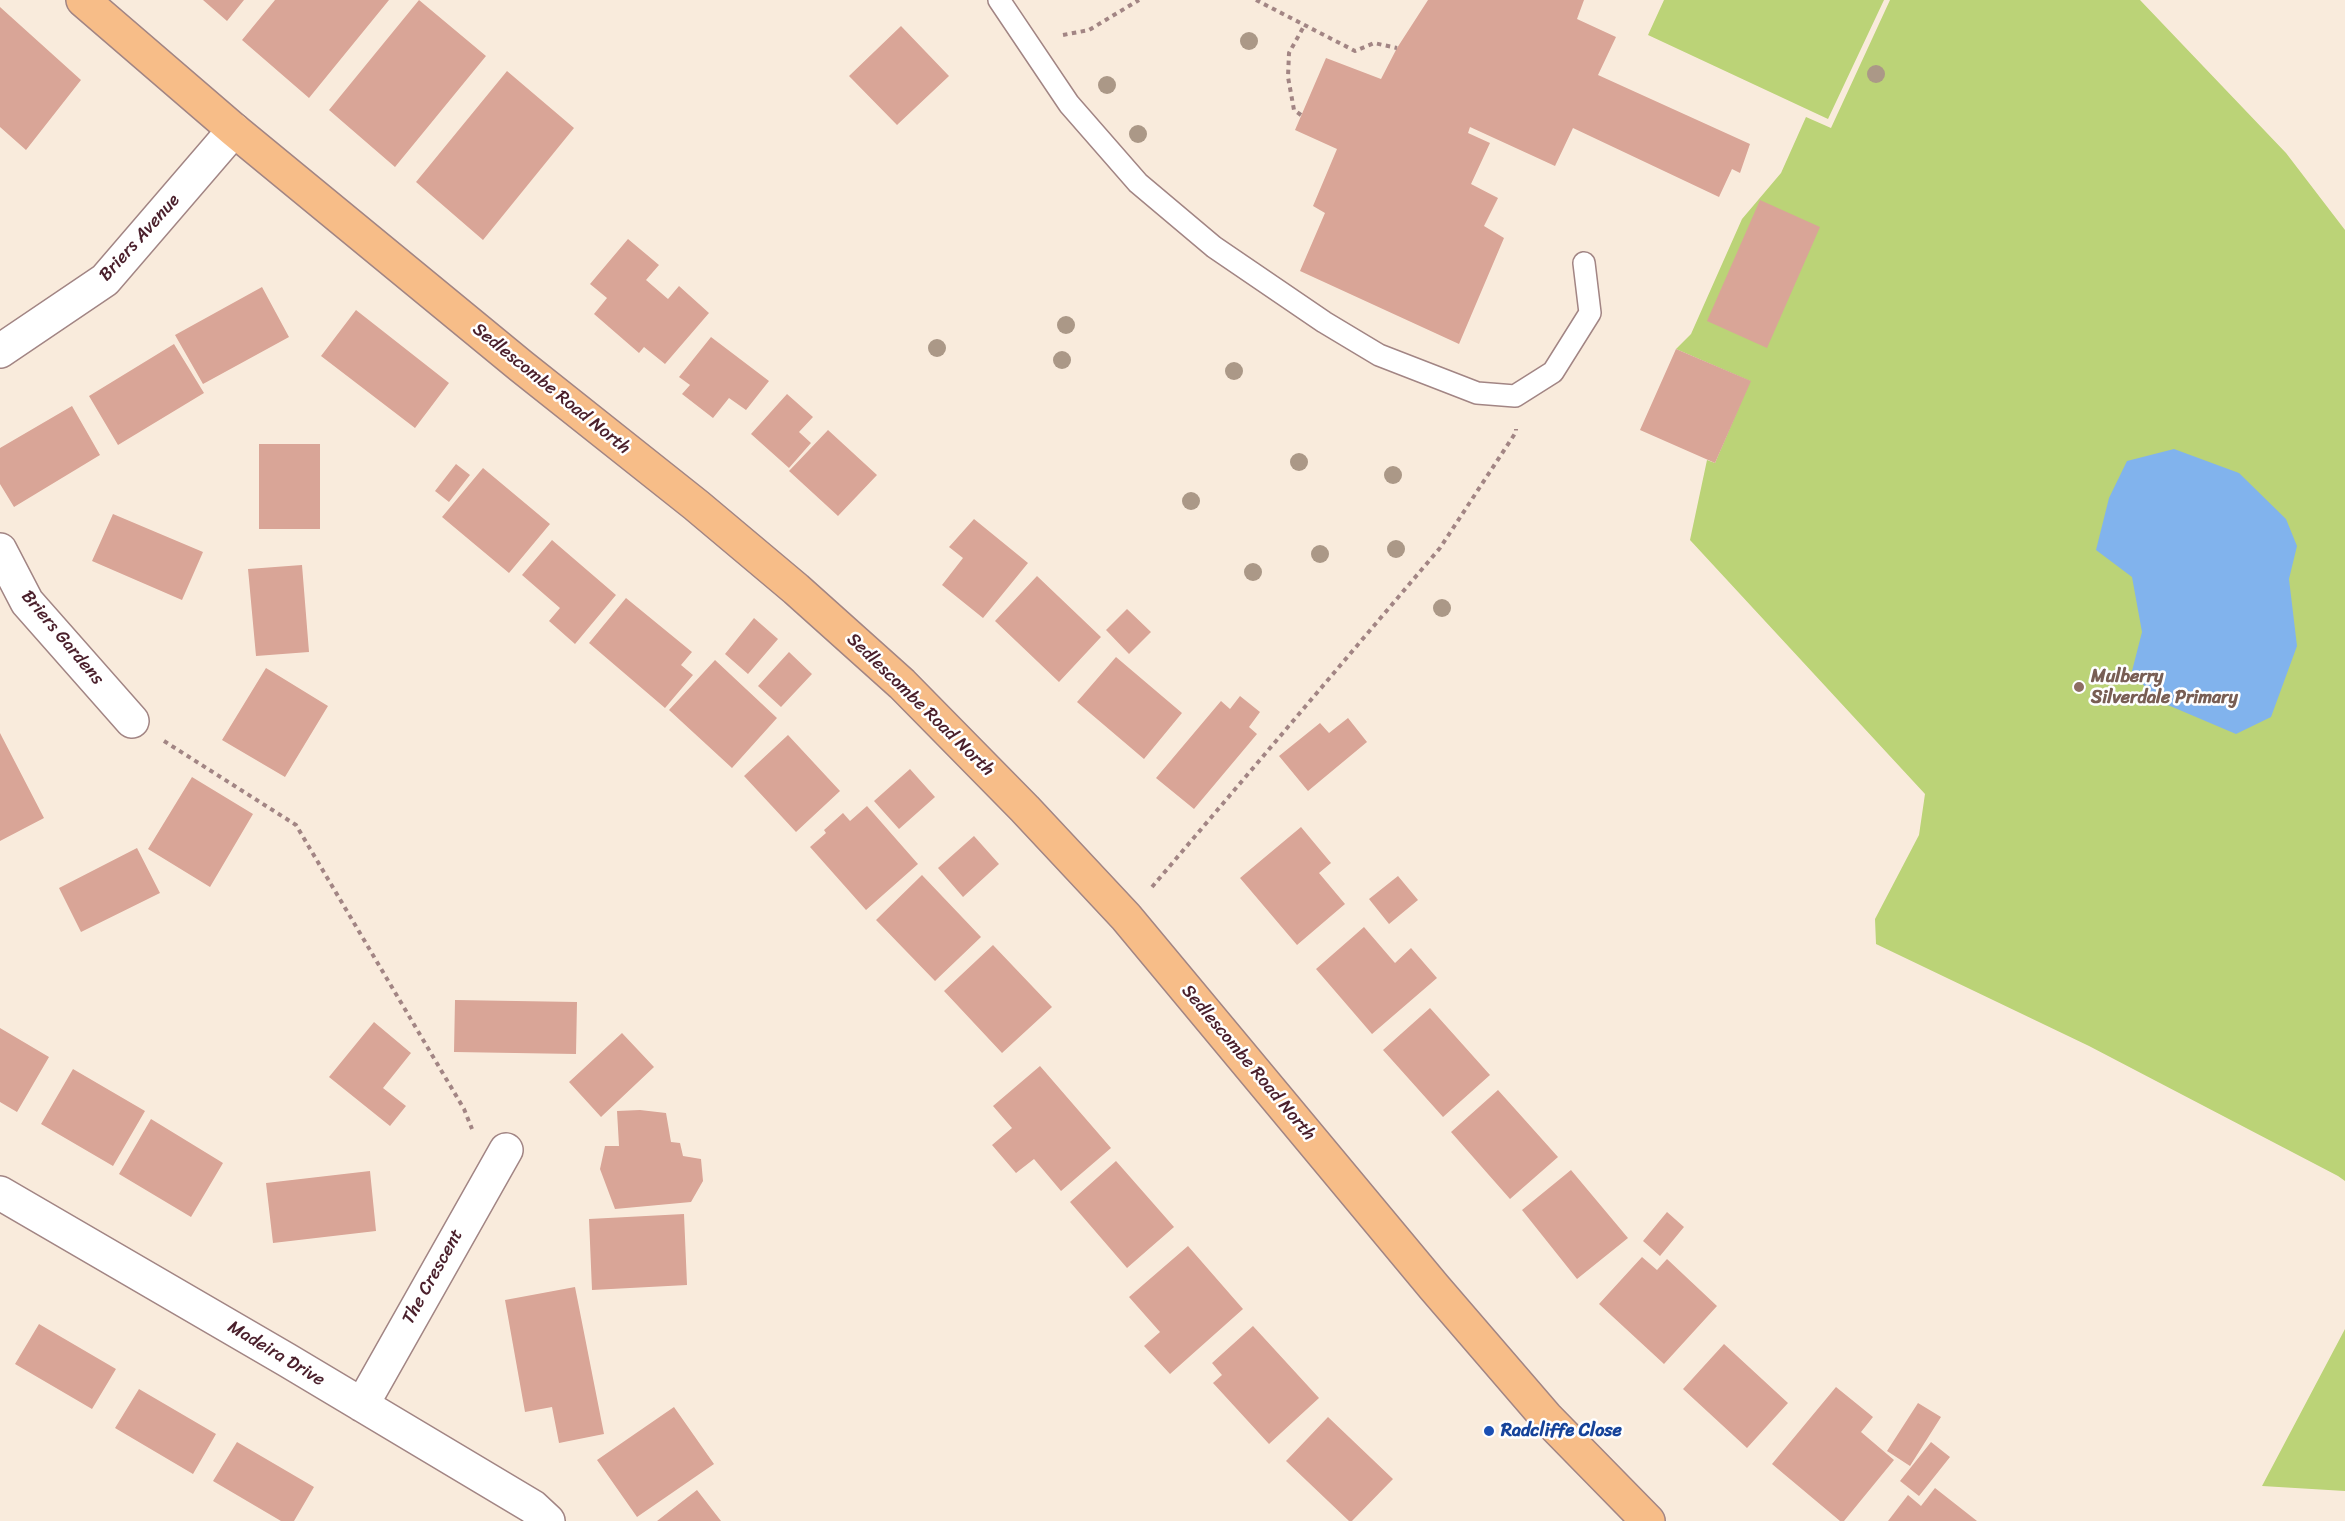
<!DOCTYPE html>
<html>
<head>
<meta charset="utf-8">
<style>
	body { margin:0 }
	canvas { display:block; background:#f9ebdc }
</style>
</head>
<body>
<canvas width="2345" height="1521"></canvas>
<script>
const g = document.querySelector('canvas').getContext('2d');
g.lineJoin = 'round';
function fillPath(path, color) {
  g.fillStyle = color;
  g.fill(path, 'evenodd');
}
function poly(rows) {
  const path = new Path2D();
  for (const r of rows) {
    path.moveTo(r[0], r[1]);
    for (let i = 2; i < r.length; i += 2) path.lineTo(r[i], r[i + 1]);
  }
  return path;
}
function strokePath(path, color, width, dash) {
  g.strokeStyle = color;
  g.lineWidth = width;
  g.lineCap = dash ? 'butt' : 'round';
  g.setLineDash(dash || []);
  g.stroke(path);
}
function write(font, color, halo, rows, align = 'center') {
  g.font = font + ' Sriracha,sans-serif';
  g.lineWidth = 5;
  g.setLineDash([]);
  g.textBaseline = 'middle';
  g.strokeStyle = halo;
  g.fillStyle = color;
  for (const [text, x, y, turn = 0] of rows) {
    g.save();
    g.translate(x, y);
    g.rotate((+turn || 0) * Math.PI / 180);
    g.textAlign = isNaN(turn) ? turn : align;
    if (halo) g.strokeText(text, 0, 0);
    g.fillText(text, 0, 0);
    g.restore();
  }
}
fillPath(poly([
	[1664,0,1884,0,1828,119,1648,35],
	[1890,0,2140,0,2286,153,2345,230,2345,1181,2338,1176,2089,1046,1876,944,1875,919,1919,835,1925,794,1690,540,1707,460,1715,463,1750,381,1676,349,1691,334,1742,219,1781,173,1806,117,1831,128],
	[2345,1329,2345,1491,2262,1486]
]), '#bbd377');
fillPath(poly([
	[2174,449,2239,473,2286,519,2297,546,2289,579,2297,646,2271,717,2236,734,2156,700,2132,671,2142,632,2132,577,2096,550,2109,498,2127,461]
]), '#81b3ed');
fillPath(poly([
	[203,0,244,0,227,21],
	[275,0,389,0,309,98,242,40],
	[419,0,486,56,395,167,329,110],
	[1428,0,1584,0,1577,19,1616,37,1598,75,1750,144,1740,173,1732,169,1719,197,1573,128,1555,166,1470,127,1468,133,1490,143,1471,184,1498,198,1484,226,1504,238,1459,344,1300,271,1325,213,1313,206,1337,149,1295,130,1326,58,1381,79,1397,48],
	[0,7,81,80,26,150,0,127],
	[901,26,949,76,897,125,849,76],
	[507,71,574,128,483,240,416,182],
	[1760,200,1820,227,1767,348,1707,321],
	[628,239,659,265,646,280,668,299,679,286,709,313,665,364,644,347,639,353,594,314,607,298,590,284],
	[262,287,289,337,203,384,175,335],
	[356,310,449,383,415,428,321,356],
	[711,337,769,381,746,410,729,398,713,418,682,394,690,385,679,377],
	[174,344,204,393,118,445,89,396],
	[1676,349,1751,381,1715,463,1640,430],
	[787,394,813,417,799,432,811,443,789,468,751,434],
	[72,406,100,455,14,507,0,484,0,448],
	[828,430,877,475,838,516,789,471],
	[259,444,320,444,320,529,259,529],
	[456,464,470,475,449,502,435,491],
	[483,468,550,524,509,573,442,517],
	[113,514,203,552,182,600,92,561],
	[974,519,1028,563,983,618,942,585,963,558,949,547],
	[552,540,616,595,575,644,549,621,560,608,522,575],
	[302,565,309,652,256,656,248,569],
	[1037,576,1101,637,1059,682,995,621],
	[626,598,692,652,681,665,693,675,665,708,589,643],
	[1127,609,1151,632,1129,654,1106,630],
	[754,618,778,639,748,674,725,654],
	[789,652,812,674,781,707,758,686],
	[1116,657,1182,713,1144,759,1077,702],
	[715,660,777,718,732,768,669,710],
	[266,668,328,706,285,777,222,740],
	[1240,696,1260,712,1249,727,1257,734,1194,809,1156,778,1221,701,1230,709],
	[1348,718,1367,742,1308,791,1279,756,1320,723,1329,733],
	[0,733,44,818,0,841],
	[788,735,840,791,796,832,744,776],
	[910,769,935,797,899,829,874,801],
	[192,777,253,814,210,887,148,849],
	[867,806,918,864,866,910,810,847,826,833,824,830,843,813,850,821],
	[1301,827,1331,863,1319,873,1345,904,1297,945,1240,878],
	[974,836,999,864,963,897,938,868],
	[137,848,160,893,81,932,59,888],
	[922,875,981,937,935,981,876,920],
	[1398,876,1418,900,1389,924,1369,899],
	[1364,927,1395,963,1411,948,1437,978,1372,1034,1316,969],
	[993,945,1052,1007,1002,1053,944,991],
	[455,1000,577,1002,576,1054,454,1052],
	[1430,1008,1490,1075,1443,1117,1383,1050],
	[374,1022,411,1053,383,1088,406,1106,390,1126,329,1077],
	[0,1028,49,1057,17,1112,0,1102],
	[622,1033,654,1067,601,1117,569,1082],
	[1040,1066,1111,1148,1061,1191,1034,1159,1016,1173,992,1145,1012,1128,993,1106],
	[73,1069,145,1111,113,1166,41,1124],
	[1498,1090,1558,1157,1510,1199,1451,1132],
	[640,1110,666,1113,671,1142,680,1143,683,1156,701,1159,703,1181,691,1202,615,1209,600,1169,605,1146,619,1146,617,1111],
	[151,1119,223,1163,191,1217,119,1174],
	[1116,1161,1174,1227,1127,1268,1070,1202],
	[1571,1170,1628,1238,1577,1279,1522,1210],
	[370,1171,376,1231,273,1243,266,1183],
	[1667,1212,1684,1227,1660,1256,1643,1241],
	[684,1214,687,1285,592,1290,589,1219],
	[1188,1246,1243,1309,1170,1374,1144,1346,1160,1332,1129,1297],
	[1642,1257,1657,1270,1667,1259,1717,1306,1664,1364,1599,1304],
	[575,1287,604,1434,559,1443,552,1407,525,1412,505,1300],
	[39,1324,116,1369,92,1409,15,1364],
	[1253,1326,1319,1398,1269,1444,1213,1383,1222,1375,1212,1363],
	[1724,1344,1788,1403,1747,1448,1683,1389],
	[1836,1387,1873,1417,1861,1432,1894,1460,1844,1521,1840,1521,1772,1464],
	[139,1389,216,1434,193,1474,115,1428],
	[1918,1403,1941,1417,1910,1466,1887,1451],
	[674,1407,714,1464,637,1517,597,1460],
	[1328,1417,1393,1479,1352,1521,1349,1521,1286,1461],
	[237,1442,314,1487,294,1521,281,1521,213,1481],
	[1931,1442,1950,1457,1919,1496,1900,1481],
	[1935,1488,1977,1521,1888,1521,1908,1495,1921,1506],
	[697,1490,721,1521,657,1521]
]), '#d9a597');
const service = poly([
	[999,0,1069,104,1138,183,1214,247,1324,322,1379,355,1477,393,1515,396,1553,372,1590,313,1584,263]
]);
const minor = poly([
	[0,351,105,280,234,130],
	[0,550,27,602,132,721],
	[0,1193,287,1360,533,1507,548,1521],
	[362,1405,506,1150]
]);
const trunk = poly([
	[83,0,234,130,521,366,696,505,796,589,902,684,1025,809,1126,917,1434,1287,1546,1417,1648,1521]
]);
strokePath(service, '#a28584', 24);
strokePath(minor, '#a28584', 36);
strokePath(trunk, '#a28584', 36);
strokePath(poly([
	[1256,0,1355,51,1374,43,1397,48],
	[1063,35,1089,30,1139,0],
	[1301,115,1294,110,1288,77,1289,53,1304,26],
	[164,741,296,825,464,1109,472,1129],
	[1152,887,1440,548,1516,432,1516,429]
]), '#a28584', 4, [4.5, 4.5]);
strokePath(service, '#fff', 21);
strokePath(minor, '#fff', 33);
strokePath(trunk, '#f7bd88', 33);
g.fillStyle = '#ab9887';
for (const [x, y] of [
	[1249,41],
	[1876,74],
	[1107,85],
	[1138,134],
	[1066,325],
	[937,348],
	[1062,360],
	[1234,371],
	[1299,462],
	[1393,475],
	[1191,501],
	[1396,549],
	[1320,554],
	[1253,572],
	[1442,608]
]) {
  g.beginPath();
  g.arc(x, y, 9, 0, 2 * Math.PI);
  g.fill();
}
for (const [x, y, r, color] of [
	[2079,687,6,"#8d6e63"],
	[1489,1431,6,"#1a4fb4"]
]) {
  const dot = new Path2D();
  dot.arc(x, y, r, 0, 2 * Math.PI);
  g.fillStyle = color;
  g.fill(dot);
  strokePath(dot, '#fff', 2);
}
write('18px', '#4a1f2b', '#fff', [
	["Briers Avenue",140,238,-48],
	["Sedlescombe Road North",551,389,39],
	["Briers Gardens",62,638,50],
	["Sedlescombe Road North",920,705,44],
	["Sedlescombe Road North",1248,1063,50],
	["The Crescent",433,1277,-61],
	["Madeira Drive",276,1354,31]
]);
write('bold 18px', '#785e54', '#fff', [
	["Mulberry",2091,677],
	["Silverdale Primary",2091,698]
], 'left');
write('bold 18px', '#164399', '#fff', [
	["Radcliffe Close",1501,1431]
], 'left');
</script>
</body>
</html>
